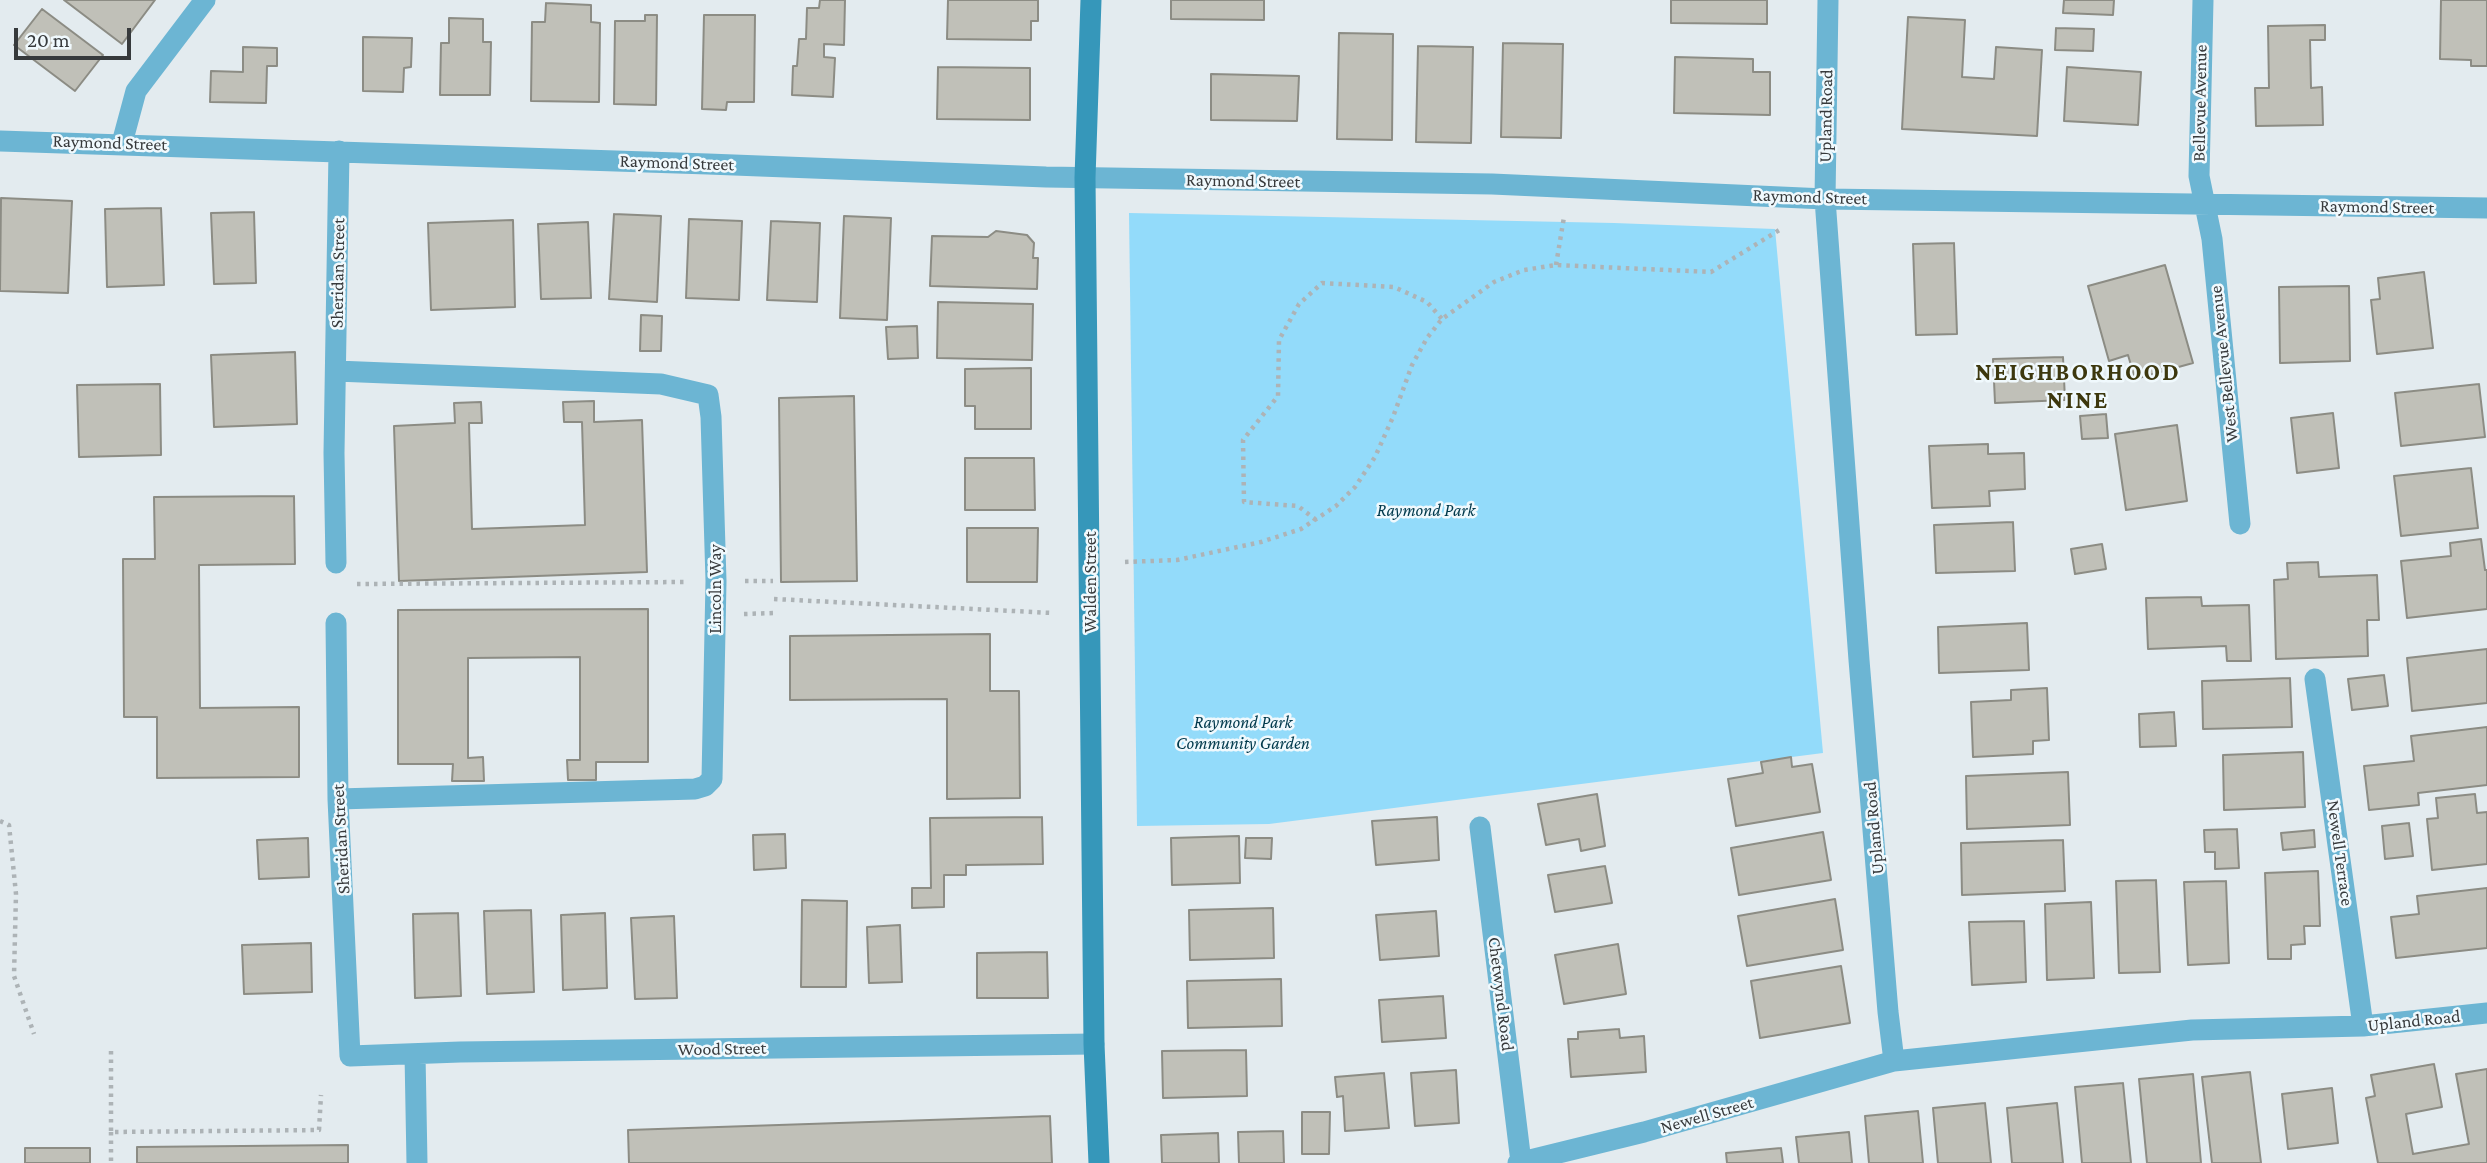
<!DOCTYPE html>
<html>
<head>
<meta charset="utf-8">
<style>
	body { margin:0 }
	#map { position:relative; width:2487px; height:1163px; overflow:hidden; background:#e3ebef; font-family:"Crimson Pro",serif }
	canvas { display:block }
	.scale { position:absolute; left:14px; top:28px; width:117px; height:32px; box-sizing:border-box; border:4px solid #373a3c; border-top:0; padding-left:9px; font-size:21px; line-height:24px; white-space:nowrap; color:#373a3c; -webkit-text-stroke:5px #f0f9fd; paint-order:stroke }
</style>
</head>
<body>
<div id="map">
<canvas width="2487" height="1163"></canvas>
<div class="scale">20 m</div>
</div>
<script>
const g = document.querySelector('canvas').getContext('2d');
g.lineJoin = 'round';
function fillPath(path, color) {
  g.fillStyle = color;
  g.fill(path, 'evenodd');
}
function poly(rows) {
  const path = new Path2D();
  for (const r of rows) {
    path.moveTo(r[0], r[1]);
    for (let i = 2; i < r.length; i += 2) path.lineTo(r[i], r[i + 1]);
  }
  return path;
}
function strokePath(path, color, width, dash) {
  g.strokeStyle = color;
  g.lineWidth = width;
  g.lineCap = dash ? 'butt' : 'round';
  g.setLineDash(dash || []);
  g.stroke(path);
}
function write(font, color, halo, rows, align = 'center') {
  g.font = font + ' "Crimson Pro",serif';
  g.lineWidth = 5;
  g.setLineDash([]);
  g.textBaseline = 'middle';
  g.strokeStyle = halo;
  g.fillStyle = color;
  for (const [text, x, y, turn = 0] of rows) {
    g.save();
    g.translate(x, y);
    g.rotate((+turn || 0) * Math.PI / 180);
    g.textAlign = isNaN(turn) ? turn : align;
    if (halo) g.strokeText(text, 0, 0);
    g.fillText(text, 0, 0);
    g.restore();
  }
}
fillPath(poly([
	[1129,213,1614,223,1775,229,1823,753,1269,824,1137,826]
]), '#93dbfa');
const building = poly([
	[64,0,155,0,122,44,64,0],
	[820,0,845,0,844,45,824,44,824,57,835,58,833,97,792,95,793,66,797,66,799,39,806,39,807,8,819,8,820,0],
	[948,0,1038,0,1038,21,1031,21,1031,40,947,39,948,0],
	[1171,0,1264,0,1264,20,1171,19,1171,0],
	[1671,0,1767,0,1767,24,1671,23,1671,0],
	[2064,0,2114,0,2113,15,2063,13,2064,0],
	[2441,0,2487,0,2487,66,2471,66,2471,60,2440,59,2441,0],
	[546,3,591,5,591,22,600,23,599,102,531,101,532,22,545,22,546,3],
	[42,9,103,55,75,91,14,45,42,9],
	[645,15,657,15,656,105,614,104,615,21,645,21,645,15],
	[704,15,755,15,754,102,727,102,726,110,702,109,704,15],
	[1908,17,1965,20,1962,77,1994,79,1996,47,2042,50,2037,136,1902,129,1908,17],
	[449,18,483,19,483,42,491,42,490,95,440,95,441,43,449,43,449,18],
	[2325,25,2325,40,2310,40,2311,88,2322,87,2323,125,2256,126,2255,88,2269,88,2268,26,2325,25],
	[2056,28,2094,29,2093,51,2055,50,2056,28],
	[1339,33,1393,34,1392,140,1337,139,1339,33],
	[363,37,412,38,411,67,404,68,403,92,363,91,363,37],
	[1503,43,1563,44,1561,138,1501,137,1503,43],
	[1418,46,1473,47,1471,143,1416,142,1418,46],
	[243,47,277,48,277,66,267,66,266,103,210,102,211,71,243,72,243,47],
	[1675,57,1753,59,1753,72,1770,72,1770,115,1674,113,1675,57],
	[938,67,1030,68,1030,120,937,119,938,67],
	[2067,67,2141,72,2138,125,2064,121,2067,67],
	[1211,74,1299,76,1297,121,1211,120,1211,74],
	[1,198,72,201,68,293,0,291,1,198],
	[161,208,164,285,107,287,105,209,161,208],
	[254,212,256,283,214,284,211,213,254,212],
	[614,214,661,216,657,302,609,299,614,214],
	[844,216,891,218,887,320,840,318,844,216],
	[689,219,742,221,739,300,686,298,689,219],
	[513,220,515,307,431,310,428,223,513,220],
	[771,221,820,223,817,302,767,300,771,221],
	[588,222,591,298,541,299,538,224,588,222],
	[996,231,1027,235,1034,243,1033,258,1038,258,1037,289,930,286,932,236,988,237,996,231],
	[1954,243,1957,334,1916,335,1913,244,1954,243],
	[2165,265,2193,363,2135,379,2128,355,2109,361,2088,286,2165,265],
	[2424,272,2433,348,2377,354,2371,300,2380,299,2378,278,2424,272],
	[2349,286,2350,361,2280,363,2279,287,2349,286],
	[938,302,1033,304,1032,360,937,358,938,302],
	[641,315,662,316,661,351,640,351,641,315],
	[917,326,918,358,888,359,886,327,917,326],
	[295,352,297,424,214,427,211,355,295,352],
	[2063,357,2065,400,1995,403,1993,359,2063,357],
	[1031,368,1031,429,975,429,975,406,965,406,965,369,1031,368],
	[160,384,161,455,79,457,77,385,160,384],
	[2479,384,2485,437,2401,446,2395,393,2479,384],
	[854,396,857,581,781,582,779,398,854,396],
	[594,401,594,422,642,420,647,572,399,581,394,426,455,423,454,403,481,402,482,423,469,423,472,529,585,525,582,422,564,422,563,402,594,401],
	[2333,413,2339,468,2297,473,2291,418,2333,413],
	[2106,414,2108,438,2082,439,2080,416,2106,414],
	[2177,425,2187,501,2126,510,2115,434,2177,425],
	[1988,444,1988,454,2024,453,2025,489,1989,491,1990,506,1932,508,1929,446,1988,444],
	[965,458,1034,458,1035,510,965,510,965,458],
	[2471,468,2478,528,2401,536,2394,476,2471,468],
	[294,496,295,564,199,565,200,708,299,707,299,777,157,778,157,717,124,717,123,559,155,559,154,497,294,496],
	[2013,522,2015,571,1936,573,1934,525,2013,522],
	[967,528,1038,528,1037,582,967,582,967,528],
	[2481,539,2485,570,2487,570,2487,609,2407,618,2401,561,2451,556,2450,543,2481,539],
	[2102,544,2106,569,2075,574,2071,549,2102,544],
	[2318,562,2319,577,2377,575,2379,620,2367,620,2368,656,2276,659,2274,580,2288,579,2287,563,2318,562],
	[2201,597,2202,606,2249,605,2251,661,2227,661,2226,646,2148,649,2146,598,2201,597],
	[648,609,648,762,596,762,596,780,568,780,567,760,580,760,580,657,468,658,468,758,483,757,484,781,452,781,453,764,398,764,398,610,648,609],
	[2027,623,2029,670,1939,673,1938,627,2027,623],
	[990,634,990,691,1019,691,1020,798,947,799,947,699,790,700,790,636,990,634],
	[2487,649,2487,703,2412,711,2407,658,2487,649],
	[2384,675,2388,706,2352,710,2348,679,2384,675],
	[2290,678,2292,727,2203,729,2202,681,2290,678],
	[2047,688,2049,740,2033,741,2033,754,1973,757,1971,702,2011,700,2011,690,2047,688],
	[2174,712,2176,746,2140,747,2139,714,2174,712],
	[2487,727,2487,785,2418,793,2419,805,2369,810,2364,766,2414,761,2411,736,2487,727],
	[2303,752,2305,807,2224,810,2223,755,2303,752],
	[1791,757,1792,767,1812,764,1820,812,1736,826,1728,779,1763,773,1761,762,1791,757],
	[2068,772,2070,825,1967,829,1966,776,2068,772],
	[1597,794,1605,846,1581,851,1579,839,1546,845,1538,804,1597,794],
	[2475,794,2477,813,2487,812,2487,864,2432,870,2427,819,2438,818,2436,798,2475,794],
	[1042,817,1043,864,966,865,966,875,944,875,944,907,912,908,912,888,931,888,930,818,1042,817],
	[1437,817,1439,860,1376,865,1372,821,1437,817],
	[2409,823,2413,856,2385,859,2382,826,2409,823],
	[2237,829,2239,868,2215,869,2215,852,2205,852,2204,830,2237,829],
	[2314,830,2315,847,2283,850,2281,833,2314,830],
	[1823,832,1831,880,1739,895,1731,848,1823,832],
	[785,834,786,868,754,870,753,835,785,834],
	[1239,836,1240,883,1172,885,1171,838,1239,836],
	[308,838,309,877,259,879,257,840,308,838],
	[1246,838,1272,838,1271,859,1245,858,1246,838],
	[2063,840,2065,891,1962,895,1961,843,2063,840],
	[1605,866,1612,903,1555,912,1548,875,1605,866],
	[2318,871,2320,926,2304,926,2305,944,2291,945,2291,959,2268,959,2265,873,2318,871],
	[2156,880,2160,972,2119,973,2116,881,2156,880],
	[2226,881,2229,963,2188,965,2184,882,2226,881],
	[2487,888,2487,948,2396,958,2391,917,2419,914,2417,896,2487,888],
	[1835,899,1843,950,1747,966,1738,916,1835,899],
	[802,900,847,901,846,987,801,987,802,900],
	[2091,902,2094,978,2047,980,2045,904,2091,902],
	[1273,908,1274,958,1190,960,1189,910,1273,908],
	[531,910,534,992,487,994,484,911,531,910],
	[1436,911,1439,956,1380,960,1376,915,1436,911],
	[458,913,461,996,415,998,413,914,458,913],
	[605,913,607,988,563,990,561,915,605,913],
	[674,916,677,998,635,999,631,918,674,916],
	[2024,921,2026,982,1972,985,1969,922,2024,921],
	[900,925,902,982,869,983,867,927,900,925],
	[311,943,312,992,244,994,242,945,311,943],
	[1618,944,1626,994,1564,1004,1555,955,1618,944],
	[1047,952,1048,998,977,998,977,953,1047,952],
	[1841,966,1850,1023,1760,1038,1751,981,1841,966],
	[1281,979,1282,1026,1188,1028,1187,981,1281,979],
	[1443,996,1446,1038,1382,1042,1379,1000,1443,996],
	[1619,1029,1620,1038,1644,1036,1646,1072,1571,1077,1568,1039,1578,1039,1578,1032,1619,1029],
	[1246,1050,1247,1096,1163,1098,1162,1051,1246,1050],
	[2434,1064,2442,1107,2406,1114,2413,1154,2469,1144,2456,1074,2487,1069,2487,1163,2378,1163,2366,1098,2375,1096,2371,1075,2434,1064],
	[1456,1070,1459,1123,1415,1126,1411,1073,1456,1070],
	[2250,1072,2261,1163,2212,1163,2202,1077,2250,1072],
	[1384,1073,1389,1128,1345,1131,1343,1096,1337,1097,1335,1077,1384,1073],
	[2193,1074,2201,1163,2147,1163,2139,1079,2193,1074],
	[2123,1083,2131,1163,2082,1163,2075,1087,2123,1083],
	[2332,1088,2338,1143,2288,1149,2282,1094,2332,1088],
	[1985,1103,1991,1163,1938,1163,1933,1108,1985,1103],
	[2057,1103,2063,1163,2012,1163,2007,1108,2057,1103],
	[1918,1111,1923,1163,1869,1163,1865,1116,1918,1111],
	[1302,1112,1330,1112,1329,1154,1302,1154,1302,1112],
	[1050,1116,1052,1163,629,1163,628,1130,1050,1116],
	[1283,1131,1284,1163,1239,1163,1238,1132,1283,1131],
	[1849,1132,1852,1163,1799,1163,1796,1137,1849,1132],
	[1218,1133,1219,1163,1162,1163,1161,1135,1218,1133],
	[348,1145,348,1163,137,1163,137,1147,348,1145],
	[25,1148,90,1148,90,1163,25,1163,25,1148],
	[1781,1148,1783,1163,1727,1163,1726,1153,1781,1148]
]);
fillPath(building, '#c0c0b8');
strokePath(building, '#8c8c84', 2);
strokePath(poly([
	[1556,265,1564,217],
	[1316,520,1298,506,1244,502,1243,440,1278,396,1279,340,1299,304,1322,283,1394,287,1427,302,1442,319],
	[1125,562,1177,560,1261,542,1301,529,1336,506,1355,487,1375,457,1393,417,1412,365,1427,338,1442,319,1494,282,1524,270,1556,265,1711,272,1781,229],
	[745,581,773,581],
	[357,584,687,582],
	[774,599,1053,613],
	[744,614,775,613],
	[0,821,9,825,16,894,14,976,34,1034],
	[111,1051,111,1132,319,1130,321,1095],
	[111,1132,111,1163]
]), '#adb3b6', 4.5, [3.5, 5]);
strokePath(poly([
	[1828,0,1825,199,1859,660,1888,1012,1894,1061],
	[2203,0,2199,176,2212,239,2240,524],
	[0,141,708,164,1046,177,1492,184,1825,199,2487,208],
	[122,143,136,91,205,0],
	[336,371,661,384,708,395,711,417,716,581,712,779,705,786,695,789,338,799],
	[336,563,334,453,339,151],
	[336,623,338,799,350,1056,460,1052,1094,1044],
	[2315,679,2363,1026],
	[1480,827,1521,1162],
	[415,1054,417,1163],
	[1518,1163,1644,1132,1894,1061,2192,1030,2363,1026,2487,1013]
]), '#6cb5d3', 21);
strokePath(poly([
	[1091,0,1085,178,1094,1044,1099,1163]
]), '#3697ba', 21);
write('18px', '#373a3c', '#f0f9fd', [
	["Bellevue Avenue",2200,103,-89],
	["Upland Road",1826,116,-89],
	["Raymond Street",110,143,2],
	["Raymond Street",677,163,2],
	["Raymond Street",1243,181,1],
	["Raymond Street",1810,197,2],
	["Raymond Street",2377,207,1],
	["Sheridan Street",338,273,-89],
	["West Bellevue Avenue",2224,364,-96],
	["Walden Street",1090,582,-90],
	["Lincoln Way",715,589,-90],
	["Upland Road",1874,828,-95],
	["Sheridan Street",341,839,-93],
	["Newell Terrace",2340,853,82],
	["Chetwynd Road",1501,994,83],
	["Upland Road",2414,1021,-6],
	["Wood Street",722,1049,-1],
	["Newell Street",1707,1115,-16]
]);
write('italic 18px', '#00394c', '#f0f9fd', [
	["Raymond Park",1426,510],
	["Raymond Park",1243,722],
	["Community Garden",1243,743]
]);
g.letterSpacing = '2px';
write('bold 24px', '#3d380e', '#f0f9fd', [
	["NEIGHBORHOOD",2078,373],
	["NINE",2078,401]
]);
g.letterSpacing = '0px';
</script>
</body>
</html>
